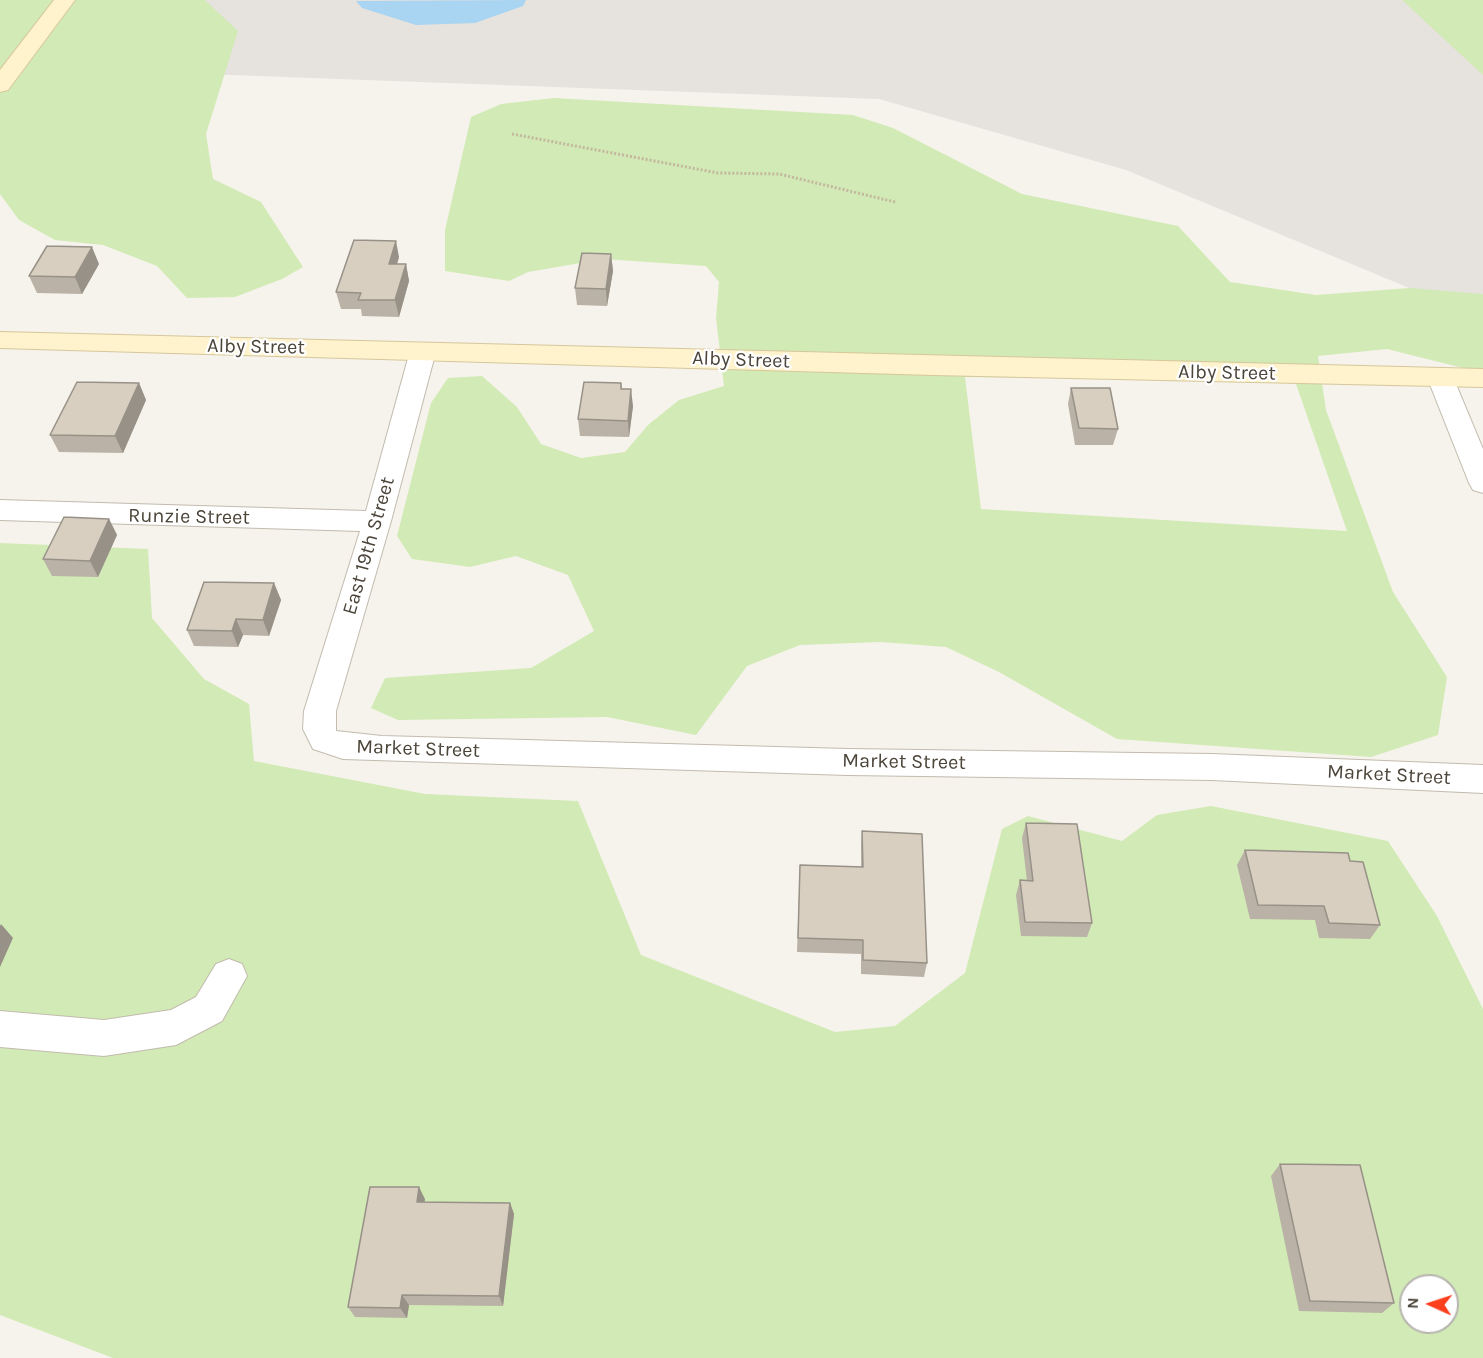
<!DOCTYPE html>
<html>
<head>
<meta charset="utf-8">
<style>
	body { margin:0 }
	#map { position:relative; width:1483px; height:1358px; overflow:hidden; background:#f6f3ec; font-family:Karla,sans-serif }
	canvas { display:block }
	.north { position:absolute; left:1399px; top:1274px; width:60px; height:60px; box-sizing:border-box; background:#fff; border:2px solid #b7b4b0; border-radius:50%; rotate:273deg; font-size:16px; font-weight:700; line-height:24px; text-align:center; color:#4b4439 }
	.north::after { content:''; display:block; margin:auto; width:21px; height:27px; background:#fc3f1d; clip-path:polygon(50% 0,100% 100%,50% 72%,0 100%) }
</style>
</head>
<body>
<div id="map">
<canvas width="1483" height="1358"></canvas>
<div class="north">N</div>
</div>
<script>
const g = document.querySelector('canvas').getContext('2d');
g.lineJoin = 'round';
function fillPath(path, color) {
  g.fillStyle = color;
  g.fill(path, 'evenodd');
}
function poly(rows) {
  const path = new Path2D();
  for (const r of rows) {
    path.moveTo(r[0], r[1]);
    for (let i = 2; i < r.length; i += 2) path.lineTo(r[i], r[i + 1]);
  }
  return path;
}
function strokePath(path, color, width, dash) {
  g.strokeStyle = color;
  g.lineWidth = width;
  g.lineCap = dash ? 'butt' : 'round';
  g.setLineDash(dash || []);
  g.stroke(path);
}
function write(font, color, halo, rows, align = 'center') {
  g.font = font + ' Karla,sans-serif';
  g.lineWidth = 4.5;
  g.setLineDash([]);
  g.textBaseline = 'middle';
  g.strokeStyle = halo;
  g.fillStyle = color;
  for (const [text, x, y, turn = 0] of rows) {
    g.save();
    g.translate(x, y);
    g.rotate((+turn || 0) * Math.PI / 180);
    g.textAlign = isNaN(turn) ? turn : align;
    if (halo) g.strokeText(text, 0, 0);
    g.fillText(text, 0, 0);
    g.restore();
  }
}
fillPath(poly([
	[117,0,1453,0,1483,27,1483,315,1474,315,1126,170,879,99,69,69]
]), '#e6e2dd');
fillPath(poly([
	[0,0,205,0,238,31,206,134,213,179,261,202,303,267,282,279,235,297,187,298,157,266,103,245,55,240,19,220,0,194],
	[1402,0,1483,0,1483,75],
	[554,98,853,115,893,128,1022,194,1178,226,1230,282,1316,295,1410,288,1483,294,1483,373,1387,349,1318,356,1326,410,1393,592,1447,677,1438,735,1371,757,1117,739,999,672,946,647,881,642,800,645,747,666,696,735,607,717,398,720,371,708,385,678,531,668,594,631,568,575,516,556,470,567,412,559,397,536,431,403,448,378,482,376,517,407,541,444,581,458,625,452,648,425,679,400,724,386,716,318,719,282,706,266,604,259,528,272,509,281,445,271,445,230,471,117,501,104],
	[965,377,1295,381,1347,531,981,509],
	[0,543,148,549,152,618,204,679,249,704,254,761,425,794,578,801,641,955,835,1032,895,1026,965,973,1002,829,1028,816,1122,841,1157,815,1211,806,1388,841,1437,916,1483,1009,1483,1358,113,1358,0,1315],
	[1411,1286,1447,1286,1447,1322,1411,1322]
]), '#d2eab5');
fillPath(poly([
	[526,0,523,6,475,23,416,25,362,8,356,1]
]), '#a9d4f2');
const street = poly([
	[423,343,432,345,436,351,391,521,336,711,336,731,382,736,848,749,1212,754,1483,765,1483,793,1212,780,848,775,343,759,313,749,303,729,304,711,360,531,0,520,0,500,366,511,410,351,414,345,423,343],
	[1440,369,1449,371,1453,377,1483,449,1483,493,1473,490,1469,483,1427,377,1431,371,1440,369],
	[229,959,242,964,247,976,222,1021,176,1045,104,1056,0,1047,0,1011,104,1020,171,1010,196,997,216,964,229,959]
]);
const secondary = poly([
	[54,0,75,0,8,90,0,92,0,70,54,0],
	[0,332,1483,369,1483,387,933,375,0,348,0,332]
]);
strokePath(street, '#c2bbae', 2);
strokePath(secondary, '#d6c79b', 2);
strokePath(poly([
	[512,134,718,173,779,174,895,202]
]), '#c4b79f', 3, [2, 2]);
fillPath(street, '#fff');
fillPath(secondary, '#fff3cd');
fillPath(poly([
	[611,254,613,271,607,306,577,305,575,288],
	[399,257,397,264,406,264,409,281,399,317,362,316,361,309,341,309,336,292],
	[99,264,82,294,37,293,29,276],
	[139,383,146,400,123,453,59,452,50,435],
	[621,383,622,389,633,406,629,437,580,436,578,419],
	[1071,388,1118,429,1113,445,1075,445,1068,404],
	[109,519,117,535,98,577,52,576,43,559],
	[274,583,281,600,269,636,243,635,238,647,194,646,187,630],
	[1026,823,1092,923,1087,937,1021,936,1016,895,1020,880,1027,881,1022,838],
	[862,831,927,963,924,977,861,974,861,954,797,952,800,865,861,867,861,846],
	[1245,850,1350,861,1380,925,1370,939,1319,938,1315,920,1250,919,1237,865],
	[1280,1164,1394,1303,1382,1313,1299,1311,1271,1176],
	[425,1199,424,1202,510,1203,514,1214,503,1306,409,1305,407,1318,355,1317,348,1307]
]), '#bab2a6');
fillPath(poly([
	[396,241,399,257,392,281,389,264],
	[92,247,99,264,82,294,75,277],
	[611,254,613,271,607,306,606,289],
	[406,264,409,281,399,317,395,300],
	[139,383,146,400,123,453,115,436],
	[631,389,633,406,629,437,628,421],
	[109,519,117,535,98,577,90,561],
	[274,583,281,600,269,636,263,620],
	[236,619,243,635,238,647,232,631],
	[1,924,13,938,0,967,0,926],
	[419,1187,425,1199,423,1213,417,1202],
	[510,1203,514,1214,503,1306,499,1296],
	[402,1295,409,1305,407,1318,400,1308]
]), '#979187');
const building = poly([
	[354,240,396,241,389,264,406,264,395,300,358,300,361,293,336,292,354,240],
	[47,246,92,247,75,277,29,276,47,246],
	[582,253,611,254,606,289,575,288,582,253],
	[77,382,139,383,115,436,50,435,77,382],
	[584,382,621,383,621,389,631,389,628,421,578,419,584,382],
	[1071,388,1110,388,1118,429,1079,428,1071,388],
	[64,517,109,519,90,561,43,559,64,517],
	[204,582,274,583,263,620,236,619,232,631,187,630,204,582],
	[1026,823,1077,824,1092,923,1025,922,1020,880,1033,881,1026,823],
	[862,831,922,834,927,963,863,960,863,940,798,938,800,865,863,867,862,831],
	[1245,850,1348,853,1350,861,1363,862,1380,925,1329,923,1324,906,1258,905,1245,850],
	[1280,1164,1360,1165,1394,1303,1310,1301,1280,1164],
	[370,1187,419,1187,417,1202,510,1203,499,1296,402,1295,400,1308,348,1307,370,1187]
]);
fillPath(building, '#d8cfc1');
strokePath(building, '#979187', 1.5);
write('20px', '#4b4439', '#fff', [
	["Alby Street",256,347,1],
	["Alby Street",741,360,2],
	["Alby Street",1227,373,1],
	["Runzie Street",189,517,1],
	["East 19th Street",369,546,-74],
	["Market Street",418,749,2],
	["Market Street",904,762,1],
	["Market Street",1389,775,3]
]);
</script>
</body>
</html>
